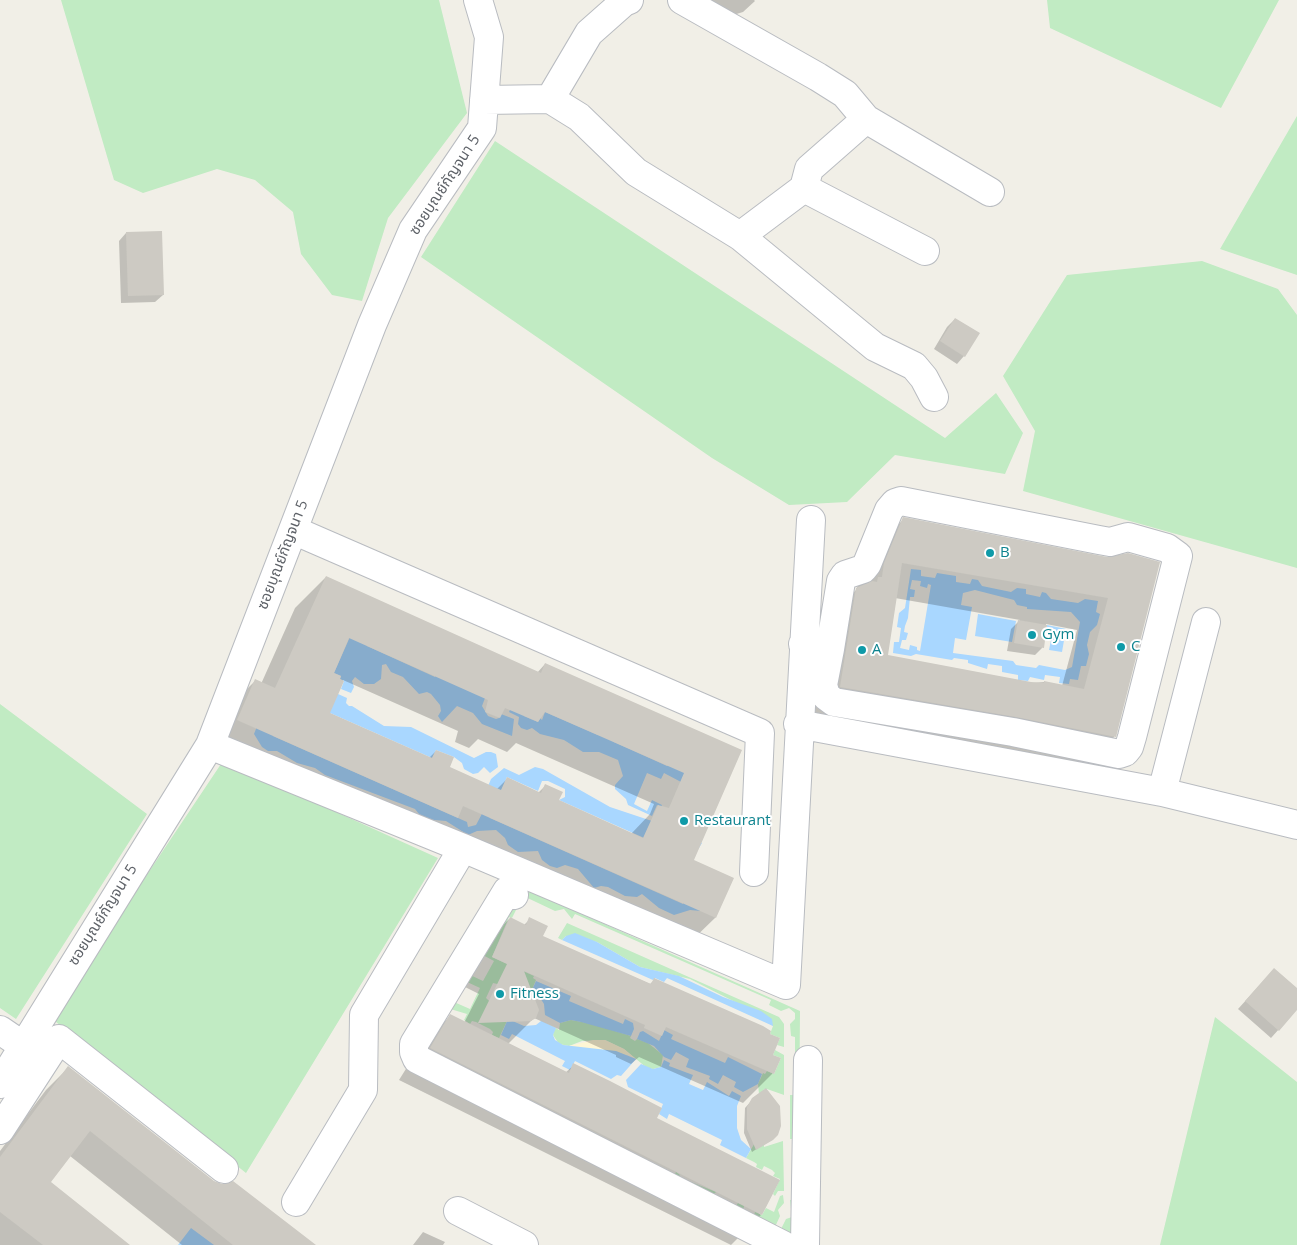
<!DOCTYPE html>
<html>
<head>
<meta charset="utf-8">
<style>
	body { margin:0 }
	canvas { display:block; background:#f1efe7 }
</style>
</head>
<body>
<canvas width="1297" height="1245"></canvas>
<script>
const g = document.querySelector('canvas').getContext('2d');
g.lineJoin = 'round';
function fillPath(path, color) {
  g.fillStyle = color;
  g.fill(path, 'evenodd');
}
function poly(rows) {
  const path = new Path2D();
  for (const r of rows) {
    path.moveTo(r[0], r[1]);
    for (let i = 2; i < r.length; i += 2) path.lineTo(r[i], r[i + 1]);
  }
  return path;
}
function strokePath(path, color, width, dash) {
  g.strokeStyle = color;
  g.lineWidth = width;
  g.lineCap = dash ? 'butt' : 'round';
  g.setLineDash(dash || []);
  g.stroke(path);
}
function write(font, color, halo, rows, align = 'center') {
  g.font = font + ' "Open Sans","Noto Sans Thai",sans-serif';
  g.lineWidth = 4;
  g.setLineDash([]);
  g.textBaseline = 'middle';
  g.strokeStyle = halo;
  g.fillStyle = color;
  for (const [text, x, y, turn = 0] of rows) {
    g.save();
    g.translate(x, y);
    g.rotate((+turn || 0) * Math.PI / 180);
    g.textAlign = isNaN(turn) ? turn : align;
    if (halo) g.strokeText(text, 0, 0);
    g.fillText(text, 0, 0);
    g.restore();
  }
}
fillPath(poly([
	[61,0,439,0,467,113,388,218,362,301,332,295,301,254,293,212,255,180,217,169,143,193,114,180],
	[1047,0,1279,0,1221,108,1050,28],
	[1297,116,1297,275,1220,249],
	[495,141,945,438,996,393,1023,433,1005,474,895,455,847,502,789,505,712,458,421,257],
	[1202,261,1278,289,1297,315,1297,568,1023,491,1035,431,1003,376,1067,275],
	[0,704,147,814,16,1019,0,1008],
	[223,761,438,858,246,1173,51,1018],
	[519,886,800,1011,798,1238,780,1231,786,1219,792,1217,790,1200,795,1200,794,1139,790,1139,790,1095,795,1095,795,1037,791,1036,790,1024,795,1019,795,1013,789,1008,781,1011,769,1005,771,1000,575,914,572,919,564,909,555,911,517,893],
	[512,899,520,902,512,918,509,917,492,957,534,976,533,978,536,980,531,992,493,983,486,998,508,1019,499,1038,492,1035,493,1032,490,1029,476,1022,472,1021,470,1024,464,1020,467,1014,447,1008,454,1002,470,1009,480,988,465,981,468,974,483,981,494,961,479,953],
	[567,923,779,1017,784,1024,784,1047,777,1045,780,1038,770,1034,773,1026,735,1002,690,979,640,967,597,942,566,936,562,940,558,938],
	[1215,1017,1297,1082,1297,1245,1160,1245],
	[571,1020,593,1024,631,1036,630,1038,635,1041,637,1039,648,1043,663,1055,661,1067,653,1069,647,1068,624,1049,605,1040,582,1041,569,1046,559,1044,553,1035,554,1031,556,1028,559,1030,560,1023],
	[775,1050,784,1055,784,1095,767,1089,764,1089,763,1093,759,1094,758,1084,763,1073,765,1074,767,1071,774,1074,781,1058,773,1055],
	[756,1141,764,1143,764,1147,783,1141,784,1191,778,1191,775,1196,773,1194,780,1179,773,1176,775,1173,772,1170,764,1166,762,1170,756,1167,757,1164,754,1162,746,1158],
	[676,1172,680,1175,679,1177,716,1192,714,1194,733,1205,736,1206,738,1203,744,1206,743,1210,754,1215,755,1212,762,1215,766,1208,774,1212,780,1196,783,1195,784,1203,778,1210,780,1216,775,1227,672,1179]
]), '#c1ebc3');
fillPath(poly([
	[593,1040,605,1040,624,1049,636,1059,628,1055,569,1046]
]), '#fef6d5');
fillPath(poly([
	[911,569,921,570,921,576,935,578,937,573,956,576,956,582,970,584,972,579,978,580,982,586,1011,592,1017,588,1026,589,1026,594,1040,597,1042,592,1046,593,1051,599,1078,603,1085,599,1098,601,1096,612,1100,614,1097,625,1090,632,1087,645,1089,654,1086,666,1081,666,1078,680,1070,679,1069,684,1059,683,1060,677,1045,675,1044,680,1030,677,1028,681,1018,680,1018,675,1002,672,1002,666,988,664,987,669,968,663,968,660,954,658,952,660,916,654,911,656,893,653,894,642,899,642,901,628,897,627,899,613,905,608],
	[912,580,921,581,920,586,927,588,928,584,931,585,920,651,917,650,917,647,910,645,909,650,900,648,902,640,906,640,908,633,904,632,905,626,908,618,910,597,914,597,915,590,910,589],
	[975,590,1014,600,1017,605,1027,607,1027,609,1071,612,1080,622,1072,667,1065,670,1039,665,1036,668,1016,665,1013,661,953,653,955,638,966,640,972,607,961,605,963,593],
	[978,614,1016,621,1012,642,975,636],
	[357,621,367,646,435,677,444,660,485,698,482,706,488,716,496,719,499,718,501,714,514,719,512,736,482,724,473,713,457,706,442,722,438,716,441,711,440,705,431,694,427,692,419,694,403,677,391,672,386,664,382,665,381,679,374,684,364,684,355,677,352,681,354,687,351,693,341,689,344,681,340,679,341,676,334,673],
	[1047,625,1066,629,1062,652,1049,650,1052,635,1046,634],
	[523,681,524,716,538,722,540,718,542,720,545,712,598,735,606,717,614,742,667,766,692,755,681,782,664,773,661,779,647,773,634,804,647,811,652,800,662,805,661,807,657,805,652,816,628,805,626,799,615,789,615,785,623,776,618,760,599,752,583,752,564,740,540,734,532,728,527,730,521,728,518,724,519,717,509,712],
	[338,694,347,698,346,703,349,706,352,706,384,726,411,727,474,758,486,752,491,752,496,754,498,767,490,773,484,767,478,773,473,774,464,769,462,763,454,757,436,750,432,758,312,705],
	[263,711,273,736,458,818,467,822,468,827,476,825,485,808,490,818,683,904,691,886,708,894,701,911,690,910,674,915,659,908,642,894,637,897,625,896,608,887,601,886,594,888,578,869,565,865,557,868,550,866,542,860,538,851,518,852,508,845,505,838,496,830,477,831,468,835,446,821,423,819,415,809,325,775,315,768,297,763,277,751,268,751,262,747,254,734],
	[535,767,543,769,610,807,655,822,702,843,694,856,671,850,559,800,565,797,565,789,548,781,542,781,538,791,507,777,499,796,486,791,491,779,504,768,519,775],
	[575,933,597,942,640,967,679,976,723,997,761,1011,772,1019,773,1026,667,978,664,982,655,978,653,980,562,940,566,936],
	[536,981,571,996,569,1001,623,1024,625,1019,633,1023,634,1029,631,1036,581,1022,571,1020,560,1023,545,1015,544,1004,539,996,531,992],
	[508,1019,524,1026,536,1025,541,1021,556,1028,553,1035,555,1040,563,1045,616,1051,636,1059,621,1076,617,1075,611,1079,575,1061,570,1070,562,1066,565,1061,512,1034,509,1039,501,1035],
	[664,1030,673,1035,671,1039,725,1063,728,1057,762,1074,758,1084,743,1092,734,1087,736,1082,723,1075,718,1084,709,1079,710,1076,686,1067,689,1059,676,1052,671,1060,664,1057,654,1046,637,1039,640,1032,643,1031,659,1041],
	[664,1060,670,1063,669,1066,693,1075,689,1084,703,1090,707,1082,729,1096,732,1091,741,1096,737,1106,737,1128,741,1140,751,1149,746,1158,720,1145,722,1140,669,1114,667,1119,659,1114,663,1104,628,1087,626,1080,641,1064,653,1069,661,1067],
	[191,1228,214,1245,178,1245]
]), '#a9d7ff');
fillPath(poly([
	[695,0,754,0,755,1,743,12,717,20],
	[126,233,163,295,155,302,121,303,119,241],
	[955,319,964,356,957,364,934,349,947,327],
	[904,519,1107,559,1159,563,1114,737,1083,768,809,718,825,621,856,590,872,550],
	[895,598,1020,620,1011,629,1007,651,1035,655,1042,648,1046,624,1077,630,1062,686,1044,682,1031,683,887,656],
	[326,577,537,673,545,664,740,750,692,861,732,879,715,918,684,948,436,838,426,848,207,751,225,711,255,681,261,684,295,608],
	[343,680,458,731,455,742,469,748,478,739,507,752,516,743,654,804,650,814,631,834,558,801,545,786,538,793,507,779,497,789,448,768,436,751,429,758,329,713],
	[509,919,524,925,530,919,542,937,650,984,655,979,771,1055,773,1073,743,1103,639,1057,631,1064,616,1057,616,1055,534,1018,508,1044,565,1073,574,1065,656,1118,761,1215,731,1245,399,1080,419,1048,450,1016,464,1023,479,994,463,986,480,949],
	[1267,977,1297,989,1297,1009,1271,1038,1238,1009],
	[68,1068,214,1182,314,1245,182,1245,70,1156,49,1183,127,1245,0,1245,0,1151,46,1090],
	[753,1099,773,1138,752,1152,744,1133,745,1108],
	[423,1232,445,1242,443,1245,413,1245]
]), '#0003');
fillPath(poly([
	[162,231,164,295,128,296,126,232],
	[955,318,980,333,965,357,940,341],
	[903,517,1107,557,1128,553,1160,562,1116,737,1016,717,840,687,856,588,872,581,877,582,878,577,882,577,884,563],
	[902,563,1108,598,1084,689,1044,681,1044,683,1031,682,888,655],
	[326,576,541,673,545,663,742,750,694,860,734,878,716,918,463,806,458,818,237,720,255,679,275,688],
	[349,638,488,700,485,712,500,718,505,708,538,722,545,712,684,773,669,808,658,805,643,838,559,800,563,792,545,784,541,793,507,777,501,790,450,767,454,757,436,750,432,758,330,713,344,681,340,679,341,676,334,673],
	[1018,620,1047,625,1044,648,1014,643],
	[510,917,526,925,529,917,548,926,543,936,651,984,654,978,763,1026,771,1031,770,1034,780,1038,773,1055,781,1058,774,1074,666,1027,662,1036,644,1028,645,1025,524,971,539,1010,536,1018,531,1021,478,1023,507,964,492,957],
	[1274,968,1297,988,1297,1010,1279,1031,1245,1001],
	[450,1014,569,1073,573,1063,610,1081,662,1108,657,1118,780,1180,762,1215,430,1048],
	[68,1066,214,1181,222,1184,233,1181,316,1245,233,1245,90,1131,51,1182,130,1245,43,1245,0,1212,0,1157],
	[766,1088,780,1106,781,1126,778,1135,773,1140,756,1150,747,1129,747,1107,752,1098]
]), '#cdcac3');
const minor = poly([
	[682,0,818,77,845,94,866,119,990,192],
	[550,99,589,33,624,2,629,0],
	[484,100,550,99,579,117,636,172,740,236,875,347,914,366,924,378,934,397],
	[804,188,925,251],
	[740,236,804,188,809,169,866,119],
	[293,530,760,733,754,872],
	[803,644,830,649,823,685,826,696,834,702,1013,732,1119,754,1125,752,1129,747,1132,737,1178,556,1167,548,1128,537,1110,542,1099,540,901,501,895,503,889,510,867,564,863,569,845,575,841,581,830,649],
	[798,724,1162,792,1206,622],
	[210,745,463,848,786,985,811,520],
	[1162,792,1297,825],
	[514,895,507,891,414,1044,414,1052,417,1059,783,1245],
	[0,1030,22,1045],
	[0,1084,210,745,372,325,413,230,482,128,489,37,478,0],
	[0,1130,59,1039,224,1169],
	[296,1202,363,1090,364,1015,463,848],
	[458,1211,524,1245],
	[805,1245,808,1060]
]);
strokePath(minor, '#b9bcc1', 30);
strokePath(minor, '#fff', 28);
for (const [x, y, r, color] of [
	[990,553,5,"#0f9aa8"],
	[1032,635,5,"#0f9aa8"],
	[1121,647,5,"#0f9aa8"],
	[862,650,5,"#0f9aa8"],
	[684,821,5,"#0f9aa8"],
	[500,994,5,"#0f9aa8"]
]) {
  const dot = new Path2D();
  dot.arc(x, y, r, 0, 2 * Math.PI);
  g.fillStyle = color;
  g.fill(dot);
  strokePath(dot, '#fff', 2);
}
write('15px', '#5e6268', '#fff', [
	["ซอยบุณย์กัญจนา 5",445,185,-57],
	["ซอยบุณย์กัญจนา 5",283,555,-69],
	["ซอยบุณย์กัญจนา 5",103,915,-58]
]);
write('15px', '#0d838f', '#fff', [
	["B",1000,553],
	["Gym",1042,635],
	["C",1131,647],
	["A",872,650],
	["Restaurant",694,821],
	["Fitness",510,994]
], 'left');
</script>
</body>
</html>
